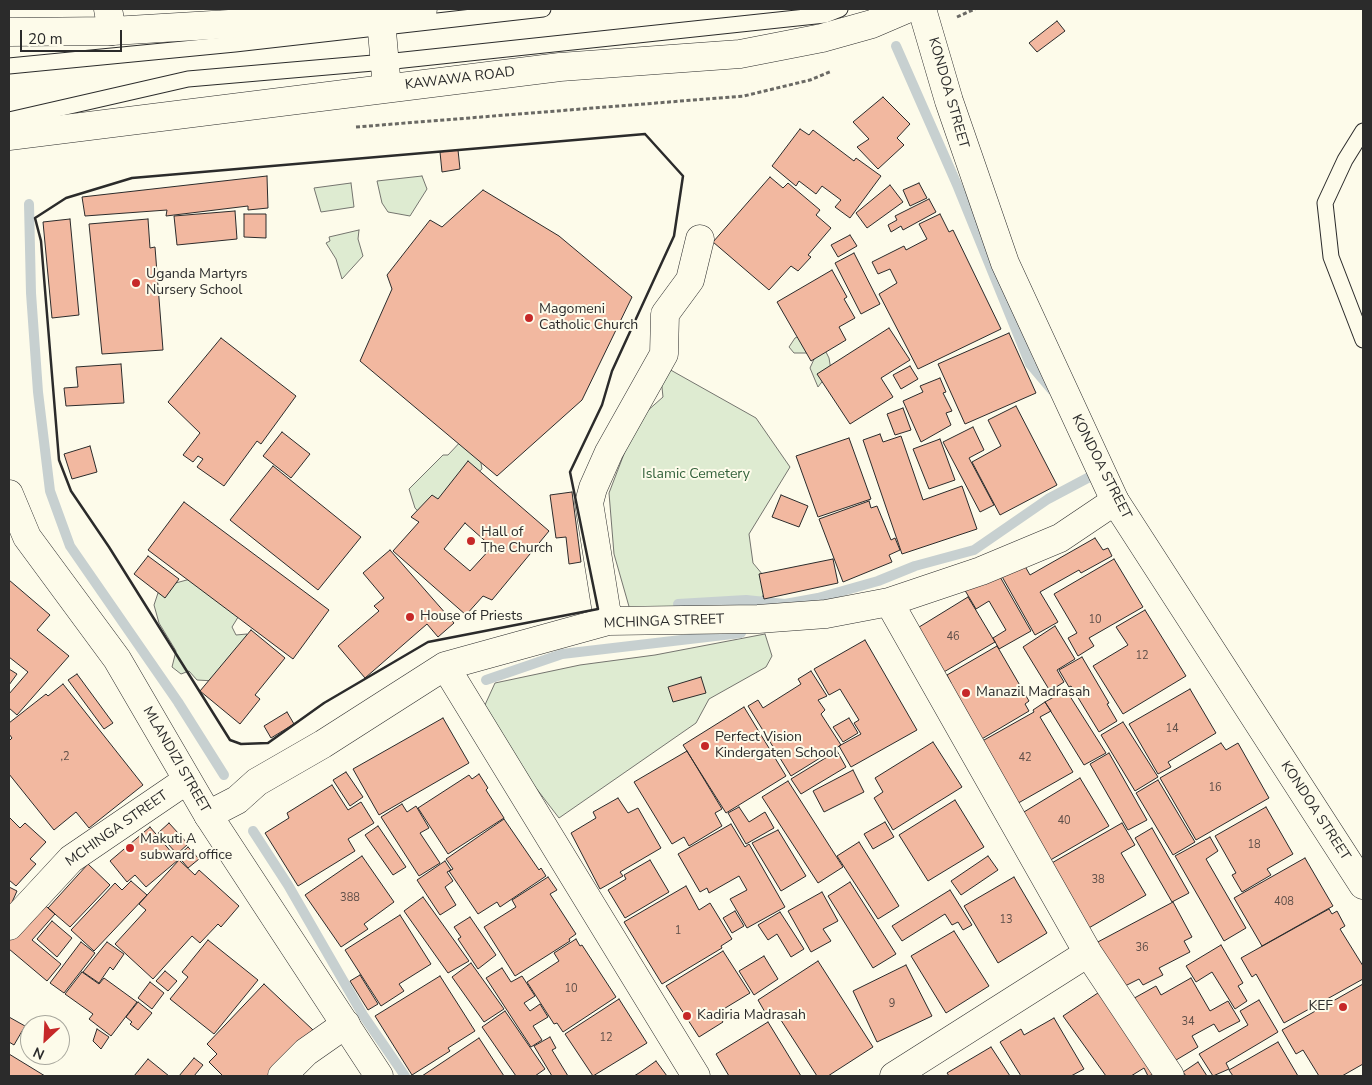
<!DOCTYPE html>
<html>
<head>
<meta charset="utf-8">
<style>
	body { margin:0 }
	#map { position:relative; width:1372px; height:1085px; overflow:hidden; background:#fdfbea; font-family:"Nunito Sans",sans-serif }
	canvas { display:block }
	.frame { position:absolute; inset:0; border:10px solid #2b2b2b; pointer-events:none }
	.north { position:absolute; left:20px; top:1015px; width:50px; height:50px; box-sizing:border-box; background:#fdfbea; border:1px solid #a9a89e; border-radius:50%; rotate:205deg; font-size:14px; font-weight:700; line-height:20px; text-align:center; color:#2b2b2b }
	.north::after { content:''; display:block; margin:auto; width:18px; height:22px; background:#c62828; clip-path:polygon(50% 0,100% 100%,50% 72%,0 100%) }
	.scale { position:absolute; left:20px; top:30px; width:102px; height:22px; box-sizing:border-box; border:2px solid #2b2b2b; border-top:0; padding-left:6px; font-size:15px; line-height:18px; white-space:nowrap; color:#2b2b2b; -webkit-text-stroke:4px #fdfbea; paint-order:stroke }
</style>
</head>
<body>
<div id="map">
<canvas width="1372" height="1085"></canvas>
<div class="frame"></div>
<div class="north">N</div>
<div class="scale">20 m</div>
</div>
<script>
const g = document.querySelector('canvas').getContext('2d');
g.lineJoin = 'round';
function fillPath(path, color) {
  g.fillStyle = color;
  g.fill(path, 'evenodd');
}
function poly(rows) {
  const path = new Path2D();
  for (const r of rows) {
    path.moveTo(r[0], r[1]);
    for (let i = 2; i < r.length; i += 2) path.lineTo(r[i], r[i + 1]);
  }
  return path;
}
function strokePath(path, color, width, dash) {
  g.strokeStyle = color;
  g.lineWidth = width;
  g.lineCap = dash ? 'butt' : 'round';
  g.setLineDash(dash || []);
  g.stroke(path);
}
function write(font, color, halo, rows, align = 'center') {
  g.font = font + ' "Nunito Sans",sans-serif';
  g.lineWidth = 4;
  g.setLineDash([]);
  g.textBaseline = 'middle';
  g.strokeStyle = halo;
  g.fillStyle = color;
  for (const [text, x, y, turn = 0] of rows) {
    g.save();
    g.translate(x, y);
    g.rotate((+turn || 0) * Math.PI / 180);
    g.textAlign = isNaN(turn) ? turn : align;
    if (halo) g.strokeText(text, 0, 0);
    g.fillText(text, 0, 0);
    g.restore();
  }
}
const green = poly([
	[422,176,427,189,410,216,388,212,382,203,377,181,422,176],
	[351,183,354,207,321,212,314,188,351,183],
	[359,230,358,239,363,256,342,279,336,259,326,243,330,241,329,237,359,230],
	[809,331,818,336,829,358,831,370,818,387,810,368,815,357,811,353,794,353,789,347,795,338,809,331],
	[667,368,756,418,790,467,749,534,753,563,763,575,765,592,757,606,632,617,614,554,609,493,637,420,663,397,661,378,667,368],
	[464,438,481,463,482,469,448,500,440,497,433,505,427,521,415,508,409,489,443,455,448,455,464,438],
	[194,578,248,601,232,627,236,635,247,634,249,656,215,681,197,680,189,671,181,674,172,667,176,651,159,623,154,605,158,593,172,584,194,578],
	[765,634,772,656,766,667,709,699,696,723,559,818,516,762,484,707,495,683,580,665,655,655,765,634]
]);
fillPath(green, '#deebd1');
strokePath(green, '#74746e', 1);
strokePath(poly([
	[896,46,958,187,1030,364,1052,390],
	[29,204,31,293,38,392,50,491,70,546,178,702,224,775],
	[678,604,746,600,785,604,818,598,878,581,915,566,974,550,1048,499,1097,473,1095,470],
	[486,680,562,654,741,633],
	[253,831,288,885,363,1015,405,1076]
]), '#c7d0d0', 10);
const building = poly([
	[1057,21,1065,31,1037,52,1029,43,1057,21],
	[883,97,910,124,897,138,904,145,878,169,857,147,869,139,853,122,883,97],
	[800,129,809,135,813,130,854,161,856,158,881,176,850,218,835,207,841,200,822,186,816,194,799,181,796,186,772,166,800,129],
	[458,150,460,169,442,172,440,152,458,150],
	[267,176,268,208,248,210,248,206,166,216,167,210,85,216,82,197,267,176],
	[770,177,783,188,788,183,820,210,816,215,831,228,808,255,811,257,798,271,791,266,769,290,713,242,770,177],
	[919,183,927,198,910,206,903,190,919,183],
	[890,185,903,202,867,228,856,213,890,185],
	[483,190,559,236,632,297,582,400,497,476,360,361,392,289,387,275,430,220,442,227,483,190],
	[929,199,936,212,903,230,901,226,891,232,888,225,897,220,895,216,929,199],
	[235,211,237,239,177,245,174,216,235,211],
	[244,214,266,214,266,238,244,237,244,214],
	[940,214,949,232,953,230,1001,329,918,369,879,294,897,283,890,269,878,274,872,262,904,246,906,250,927,239,919,224,940,214],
	[70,219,79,315,52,318,43,222,70,219],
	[148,219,150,248,155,247,163,350,102,354,89,224,148,219],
	[850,235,857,246,838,257,831,245,850,235],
	[854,253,880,304,861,314,835,263,854,253],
	[832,270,847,297,844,299,855,318,839,327,846,340,811,361,777,302,832,270],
	[889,328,910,360,881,378,893,397,850,424,817,374,889,328],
	[1009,333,1036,393,965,424,938,364,1009,333],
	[221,338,296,396,261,444,257,441,224,486,197,467,203,459,198,456,193,462,183,455,200,433,168,402,221,338],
	[121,364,124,403,66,406,64,388,78,387,76,367,121,364],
	[910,366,918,379,901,389,893,375,910,366],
	[940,378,946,392,943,393,952,411,946,413,951,425,921,442,903,401,923,392,920,386,940,378],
	[1016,406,1057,485,1000,515,972,462,1001,446,988,420,1016,406],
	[903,408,911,430,895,435,887,414,903,408],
	[973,427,984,450,969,458,994,505,980,512,943,442,973,427],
	[282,432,310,454,291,478,263,456,282,432],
	[880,434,883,442,901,436,923,500,962,486,977,529,902,554,863,440,880,434],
	[849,438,871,499,818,517,796,456,849,438],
	[940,439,955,480,929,489,913,449,940,439],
	[90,446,97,472,72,479,64,454,90,446],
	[468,461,549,531,492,600,483,596,466,615,393,551,419,522,411,517,432,495,438,499,468,461],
	[273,466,361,537,318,590,230,520,273,466],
	[572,492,581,562,569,564,566,537,556,538,550,495,572,492],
	[781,495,808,506,799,527,772,517,781,495],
	[869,501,871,508,877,506,891,540,895,538,900,550,889,555,892,562,843,582,819,519,869,501],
	[184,502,329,610,293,659,148,550,184,502],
	[465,523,492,547,470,571,444,549,465,523],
	[1095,538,1103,550,1108,548,1112,556,1081,573,1079,570,1040,592,1058,622,1035,635,1000,573,1022,561,1030,575,1095,538],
	[390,550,454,623,438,637,427,624,365,678,338,646,379,611,374,606,384,598,363,573,390,550],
	[148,556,179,579,165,598,134,574,148,556],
	[833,559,838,583,764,599,759,574,833,559],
	[1114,559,1143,607,1089,638,1094,646,1078,656,1068,638,1077,633,1054,594,1114,559],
	[995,568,1031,631,999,649,993,638,1006,630,989,601,976,609,963,587,995,568],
	[9,580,50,615,37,630,69,656,17,715,9,708,9,694,28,672,9,657,9,580],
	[968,597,995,642,937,676,911,632,968,597],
	[1145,610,1186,676,1123,714,1093,666,1128,645,1116,627,1145,610],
	[1055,626,1075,659,1057,670,1064,682,1050,691,1023,647,1055,626],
	[251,630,285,658,255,695,260,699,240,724,200,691,251,630],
	[865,640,917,730,851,767,839,746,861,734,854,723,859,720,840,689,829,695,814,669,865,640],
	[997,646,1029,701,1025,704,1029,711,975,743,943,688,951,683,947,675,997,646],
	[1082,657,1109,703,1107,704,1117,721,1099,732,1071,686,1069,687,1059,670,1082,657],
	[9,669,17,674,9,685,9,669],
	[811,671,827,696,818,700,825,710,821,714,841,745,791,776,748,706,758,700,763,708,801,684,798,679,811,671],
	[77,674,113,723,104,729,68,680,77,674],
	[701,677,706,693,673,702,668,687,701,677],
	[63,684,143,785,89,828,76,812,54,830,9,774,9,741,12,738,9,734,9,723,46,694,48,696,63,684],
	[1190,689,1216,733,1168,762,1171,767,1158,774,1129,724,1190,689],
	[1066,690,1106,753,1084,765,1045,702,1066,690],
	[1045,702,1051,711,1040,717,1073,772,1013,806,977,744,1034,712,1033,710,1045,702],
	[744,707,786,776,726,813,683,745,744,707],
	[287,712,294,724,271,738,264,726,287,712],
	[443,718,469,763,379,815,353,769,443,718],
	[849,718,858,733,843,742,833,727,849,718],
	[1123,722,1158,777,1135,791,1101,735,1123,722],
	[933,742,962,787,893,830,874,798,883,792,875,778,933,742],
	[1221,743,1226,750,1238,743,1269,798,1196,840,1160,778,1221,743],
	[687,751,722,809,715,813,722,826,689,846,684,837,672,844,634,782,687,751],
	[837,751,846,767,801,794,791,779,837,751],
	[1109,753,1147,820,1128,830,1090,764,1109,753],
	[853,770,864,792,824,812,813,791,853,770],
	[346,772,363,797,350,806,333,780,346,772],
	[479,774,488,788,486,790,504,818,448,854,418,808,469,775,472,779,479,774],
	[1080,778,1109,826,1047,862,1019,815,1080,778],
	[1158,780,1195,842,1173,855,1136,793,1158,780],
	[788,781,843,867,818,883,762,797,788,781],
	[332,785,348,810,361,802,374,823,348,839,355,851,298,886,265,833,289,818,287,813,332,785],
	[618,798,628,813,638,808,661,848,620,872,623,876,600,889,571,833,596,818,593,812,618,798],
	[955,800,984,847,928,881,899,835,955,800],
	[402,804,407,812,416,806,429,828,420,833,440,863,419,876,381,817,402,804],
	[739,807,749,822,765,812,774,828,746,844,728,813,739,807],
	[1266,807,1293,854,1267,869,1271,875,1242,892,1232,875,1236,873,1215,836,1266,807],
	[9,817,20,828,25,823,46,842,30,859,36,864,16,886,9,880,9,817],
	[504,819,539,870,541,868,546,876,500,907,497,902,478,914,449,871,453,869,446,859,504,819],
	[885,822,894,837,873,849,864,834,885,822],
	[169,823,188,844,177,854,158,833,169,823],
	[1122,823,1135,845,1121,853,1146,895,1087,929,1050,864,1122,823],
	[731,824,745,847,749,844,785,907,747,928,730,899,747,890,739,876,709,893,707,888,700,892,678,854,731,824],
	[378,826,406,867,393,875,365,835,378,826],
	[150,827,178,860,146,887,135,875,127,882,110,861,150,827],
	[1152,828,1189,893,1172,902,1135,838,1152,828],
	[778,830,806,876,781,891,752,843,778,830],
	[1210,837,1218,851,1206,859,1246,928,1224,941,1175,856,1210,837],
	[859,842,899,906,878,919,837,856,859,842],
	[188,847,199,859,188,868,178,856,188,847],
	[362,856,394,902,364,924,368,929,341,947,305,895,362,856],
	[988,856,998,870,961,895,951,881,988,856],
	[1305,858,1333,906,1262,946,1234,898,1305,858],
	[179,860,195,875,199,870,239,906,221,927,218,924,200,943,192,936,153,979,115,944,146,910,139,904,179,860],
	[650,860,669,892,625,918,608,890,626,879,624,875,650,860],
	[445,861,451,870,447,872,453,881,445,887,456,905,440,915,417,880,445,861],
	[88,864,110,885,70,927,48,908,88,864],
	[548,877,557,890,550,894,576,934,569,939,570,941,515,976,484,927,516,907,512,900,548,877],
	[1014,877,1047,933,998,963,964,906,1014,877],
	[131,881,147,895,94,951,71,930,115,883,122,890,131,881],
	[850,882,896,954,873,968,828,896,850,882],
	[686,886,699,910,710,903,732,939,721,946,722,948,662,984,624,922,686,886],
	[9,887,17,891,9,909,9,887],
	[950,890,972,925,963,930,958,922,952,925,945,914,902,941,892,926,950,890],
	[822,892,838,921,823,929,831,941,811,952,788,911,822,892],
	[423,897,469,961,448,973,404,911,423,897],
	[40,901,55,914,32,940,61,964,47,981,9,949,9,939,40,901],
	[1173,902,1192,937,1184,941,1190,952,1159,968,1163,975,1143,985,1139,979,1119,989,1094,944,1173,902],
	[1329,909,1332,914,1337,911,1345,926,1340,929,1363,966,1363,979,1284,1023,1256,974,1252,977,1241,958,1329,909],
	[735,911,744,926,732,933,723,918,735,911],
	[780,912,804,949,791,957,777,934,768,940,758,925,780,912],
	[400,915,431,964,399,984,404,991,381,1006,345,950,400,915],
	[470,917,496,955,478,969,458,939,461,937,454,927,470,917],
	[52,921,72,938,57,957,37,939,52,921],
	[954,931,989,986,946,1013,911,956,954,931],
	[576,939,580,946,582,945,616,997,563,1032,557,1023,554,1024,527,982,559,961,554,953,576,939],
	[208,940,258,980,214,1034,170,999,188,977,182,972,208,940],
	[81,942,95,953,64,993,50,983,81,942],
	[107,942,124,954,113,970,110,967,99,983,83,972,107,942],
	[1221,945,1243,983,1238,986,1247,1001,1235,1009,1212,972,1196,982,1186,966,1221,945],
	[723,951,750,993,717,1013,723,1022,699,1037,666,986,723,951],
	[764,956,778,979,754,995,739,971,764,956],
	[818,961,873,1047,828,1076,817,1076,777,1014,769,1019,758,1000,818,961],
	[471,963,504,1009,484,1022,452,977,471,963],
	[906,965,932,1016,877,1042,853,991,906,965],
	[502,968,511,982,522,976,535,996,524,1003,530,1011,540,1004,548,1017,533,1026,542,1040,531,1047,486,978,502,968],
	[165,971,177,981,168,991,156,981,165,971],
	[82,972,99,984,104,978,137,1002,111,1036,89,1019,93,1014,65,994,82,972],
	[360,975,378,1004,368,1010,350,981,360,975],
	[440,976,475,1031,448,1048,450,1051,412,1075,375,1016,440,976],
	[1191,978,1210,1011,1228,1001,1240,1021,1219,1032,1214,1024,1192,1036,1198,1047,1166,1066,1129,1001,1156,986,1161,995,1191,978],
	[150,982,164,993,152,1009,138,998,150,982],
	[264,984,313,1030,269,1076,223,1076,209,1062,217,1054,207,1044,264,984],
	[1363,984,1363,1064,1342,1076,1319,1076,1303,1050,1296,1054,1282,1030,1363,984],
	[1107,987,1159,1073,1148,1076,1144,1068,1131,1076,1106,1076,1063,1016,1107,987],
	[619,999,647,1043,593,1076,565,1034,619,999],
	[1259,1000,1278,1032,1226,1063,1229,1069,1213,1076,1199,1054,1248,1025,1240,1011,1259,1000],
	[138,1002,152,1013,138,1030,130,1024,132,1022,126,1017,138,1002],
	[505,1011,545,1069,535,1076,516,1076,482,1027,505,1011],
	[9,1017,25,1026,14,1045,9,1042,9,1017],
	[1054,1018,1084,1069,1071,1076,1021,1076,1000,1042,1021,1029,1024,1035,1054,1018],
	[768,1022,801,1076,729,1076,716,1054,768,1022],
	[97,1029,109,1037,101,1049,93,1041,97,1029],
	[550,1037,556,1048,552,1050,568,1076,552,1076,534,1046,550,1037],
	[479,1038,504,1076,422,1076,479,1038],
	[1278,1042,1298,1076,1233,1076,1229,1070,1278,1042],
	[991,1047,1010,1076,949,1076,947,1073,991,1047],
	[9,1054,45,1076,9,1076,9,1054],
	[194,1058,203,1065,194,1076,179,1076,194,1058],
	[148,1059,169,1076,134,1076,148,1059],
	[656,1061,667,1076,634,1076,639,1073,656,1061],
	[1198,1062,1207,1076,1186,1076,1183,1072,1198,1062]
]);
fillPath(building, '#f2b8a0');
strokePath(building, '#2b2b2b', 1);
const service = poly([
	[9,66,235,44,543,9],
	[9,120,188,79,385,62,825,15,840,9],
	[1363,131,1345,160,1325,203,1331,257,1363,340]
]);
const minor = poly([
	[108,9,112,31],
	[380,9,387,88],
	[889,602,1088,953,1170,1076],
	[608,621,589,503,593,488,609,452,664,354,665,314,690,280,700,239],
	[445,666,696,1076],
	[208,815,237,800,257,782,323,744,445,666,608,621,758,619,826,614,889,602,981,571,1060,538,1115,501],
	[9,926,71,859,187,780],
	[282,1076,306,1052,346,1024],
	[894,1076,1088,953]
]);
const tertiary = poly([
	[922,9,949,101,1005,263,1115,501,1363,885],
	[9,494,27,537,117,659,208,815,379,1076]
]);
const primary = poly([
	[9,32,112,31,380,15,423,9],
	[9,136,560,67,740,54,822,38,872,24,907,9]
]);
strokePath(service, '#2b2b2b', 17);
strokePath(minor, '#2b2b2b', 29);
strokePath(tertiary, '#2b2b2b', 29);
strokePath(primary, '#2b2b2b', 29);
strokePath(poly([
	[957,17,975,9],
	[356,127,744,96,810,80,832,71]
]), '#6a6964', 3, [4, 2.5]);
strokePath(service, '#fdfbea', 15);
strokePath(minor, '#fdfbea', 28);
strokePath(tertiary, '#fdfbea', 28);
strokePath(primary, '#fdfbea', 28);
strokePath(poly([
	[645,134,683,176,674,236,612,371,602,405,570,472,598,609,428,642,324,703,268,743,241,744,230,740,109,547,71,491,59,460,41,241,35,218,66,198,132,178,645,134]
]), '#2b2b2b', 2.5);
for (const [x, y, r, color] of [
	[136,283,5,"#c62828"],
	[529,318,5,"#c62828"],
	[471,541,5,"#c62828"],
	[410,617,5,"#c62828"],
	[966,693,5,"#c62828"],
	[705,746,5,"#c62828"],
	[130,848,5,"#c62828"],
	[1343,1007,5,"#c62828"],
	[687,1016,5,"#c62828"]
]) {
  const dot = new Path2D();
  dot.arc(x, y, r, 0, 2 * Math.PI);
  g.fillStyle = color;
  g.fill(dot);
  strokePath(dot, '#fdfbea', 2);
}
write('11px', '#5d4e48', null, [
	["10",1095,620],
	["46",953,637],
	["12",1142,656],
	["14",1172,729],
	[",2",65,757],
	["42",1025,758],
	["16",1215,788],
	["40",1064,821],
	["18",1254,845],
	["38",1098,880],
	["388",350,898],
	["408",1284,902],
	["13",1006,920],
	["1",678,931],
	["36",1142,948],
	["10",571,989],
	["9",892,1004],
	["34",1188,1022],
	["12",606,1038]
]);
write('14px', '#2b2b2b', '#fdfbea', [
	["KAWAWA ROAD",460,79,-7],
	["KONDOA STREET",948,93,74],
	["KONDOA STREET",1101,467,63],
	["MCHINGA STREET",664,622,-2],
	["MLANDIZI STREET",176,760,60],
	["KONDOA STREET",1315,811,57],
	["MCHINGA STREET",117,829,-35]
]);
write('14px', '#2b2b2b', '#fdfbea', [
	["Uganda Martyrs",146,275],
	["Nursery School",146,291],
	["Magomeni",539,310],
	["Catholic Church",539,326],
	["Hall of",481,533],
	["The Church",481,549],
	["House of Priests",420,617],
	["Manazil Madrasah",976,693],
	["Perfect Vision",715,738],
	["Kindergaten School",715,754],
	["Makuti A",140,840],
	["subward office",140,856],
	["KEF",1333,1007,"right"],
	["Kadiria Madrasah",697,1016]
], 'left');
write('14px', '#34623c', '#fdfbea', [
	["Islamic Cemetery",696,475]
]);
</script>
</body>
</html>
